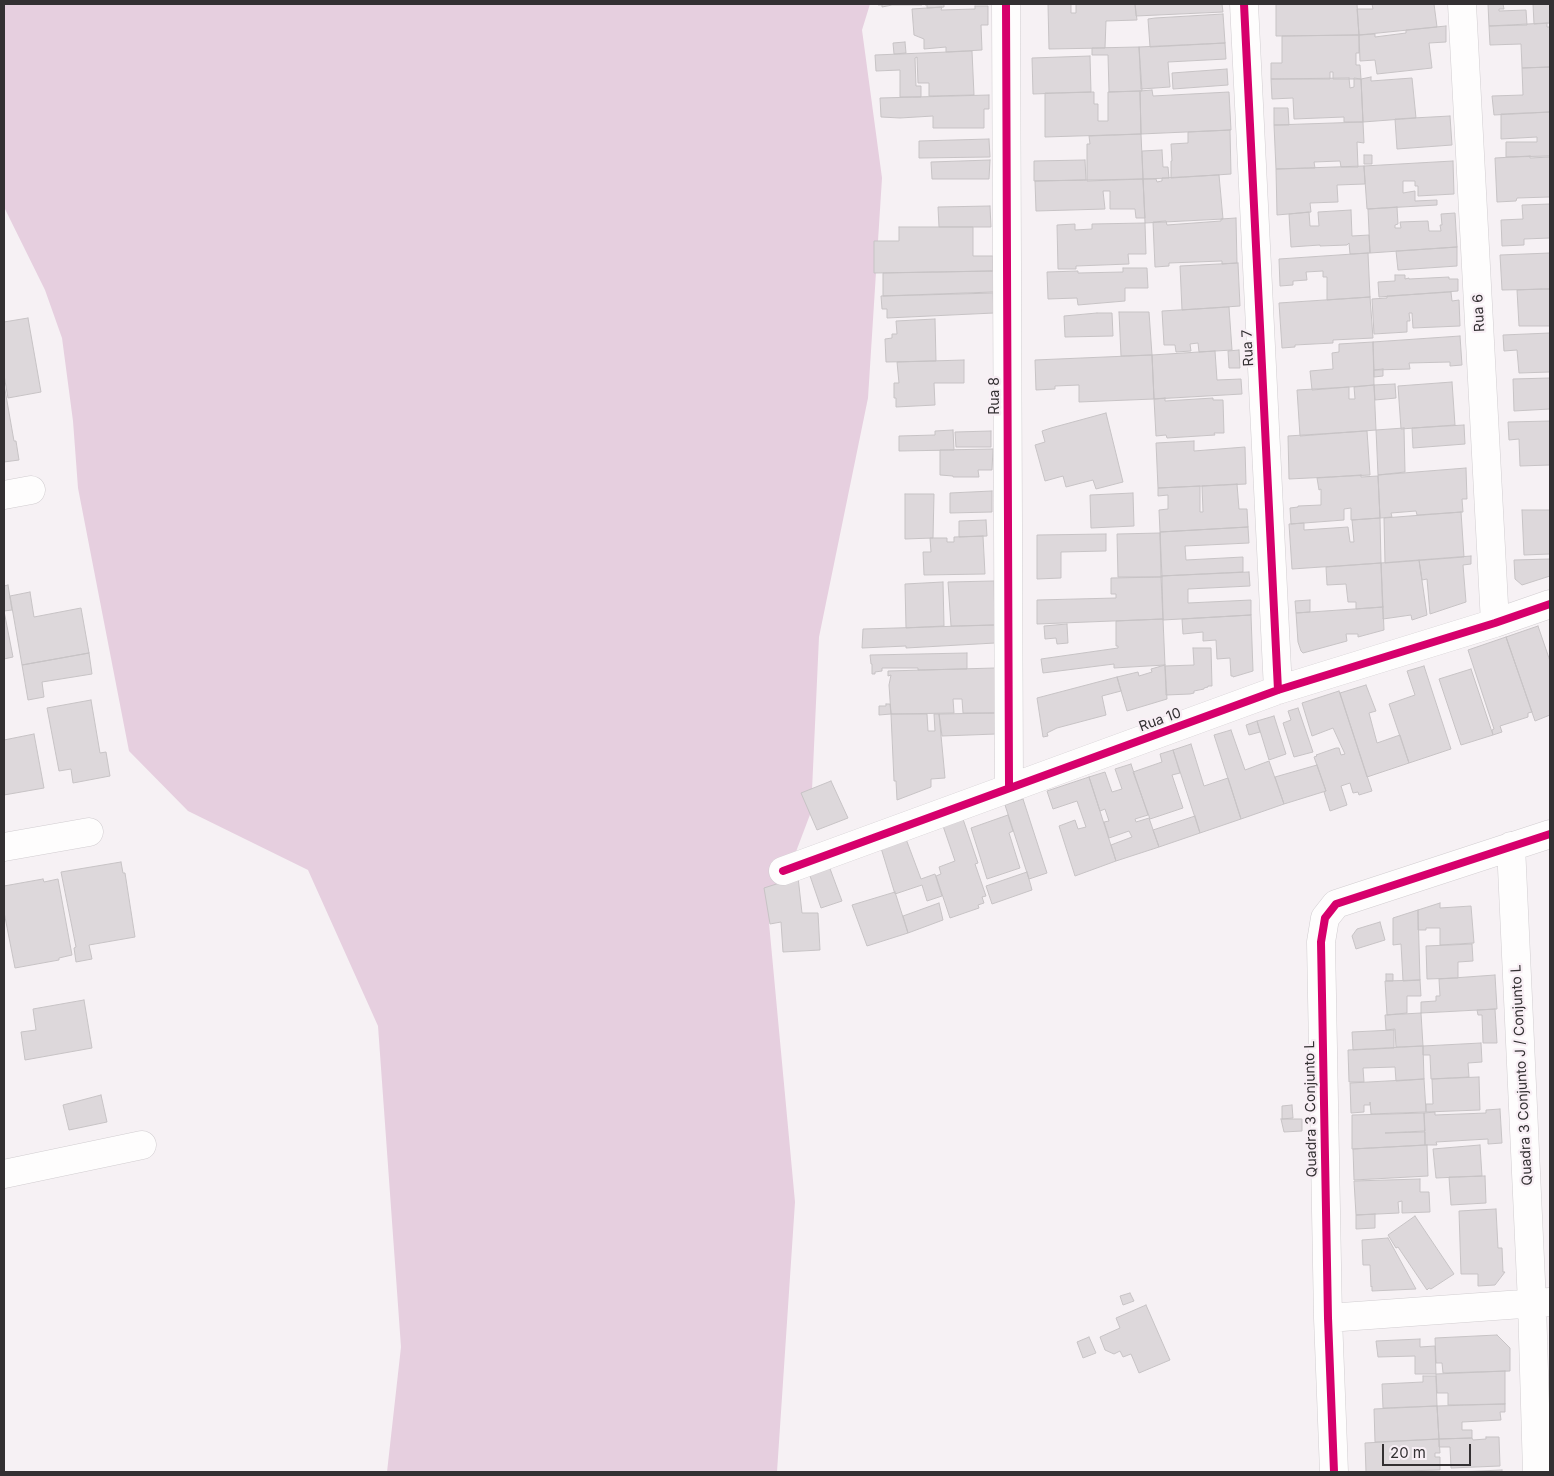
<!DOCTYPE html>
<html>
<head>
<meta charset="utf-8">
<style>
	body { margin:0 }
	#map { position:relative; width:1554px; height:1476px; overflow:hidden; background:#f6f1f4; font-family:Inter,sans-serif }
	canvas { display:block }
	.frame { position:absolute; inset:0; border:5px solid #333032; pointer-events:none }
	.scale { position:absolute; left:1382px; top:1444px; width:89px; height:22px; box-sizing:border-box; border:2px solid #333032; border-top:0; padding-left:6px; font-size:15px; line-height:18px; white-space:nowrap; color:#333032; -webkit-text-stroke:4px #f8eff5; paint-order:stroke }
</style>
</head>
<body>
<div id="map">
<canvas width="1554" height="1476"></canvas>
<div class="frame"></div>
<div class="scale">20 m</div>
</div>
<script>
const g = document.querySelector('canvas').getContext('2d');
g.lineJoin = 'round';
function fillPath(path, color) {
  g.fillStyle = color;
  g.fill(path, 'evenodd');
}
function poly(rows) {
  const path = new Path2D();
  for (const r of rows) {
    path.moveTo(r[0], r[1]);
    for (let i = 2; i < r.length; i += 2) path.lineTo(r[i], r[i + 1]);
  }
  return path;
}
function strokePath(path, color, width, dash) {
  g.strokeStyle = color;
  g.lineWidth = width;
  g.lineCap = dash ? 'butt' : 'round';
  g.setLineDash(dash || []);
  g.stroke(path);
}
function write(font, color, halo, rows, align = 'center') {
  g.font = font + ' Inter,sans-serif';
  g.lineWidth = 4.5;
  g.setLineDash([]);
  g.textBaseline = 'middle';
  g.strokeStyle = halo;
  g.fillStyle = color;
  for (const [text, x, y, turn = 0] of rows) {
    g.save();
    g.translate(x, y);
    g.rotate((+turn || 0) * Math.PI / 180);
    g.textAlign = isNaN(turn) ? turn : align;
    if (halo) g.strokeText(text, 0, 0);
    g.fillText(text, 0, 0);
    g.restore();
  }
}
fillPath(poly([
	[4,4,870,4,862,30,882,178,868,398,819,637,811,812,769,923,795,1202,777,1472,387,1472,401,1347,378,1026,308,870,188,811,129,751,78,488,73,421,62,338,45,290,4,207]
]), '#e6cfdf');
const building = poly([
	[878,4,922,4,922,5,892,5,882,7,882,5,878,5,878,4],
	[925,4,944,4,944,7,927,8,927,5,925,5,925,4],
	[1048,4,1071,4,1071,13,1076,13,1076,4,1135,4,1137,20,1106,21,1105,48,1049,49,1048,4],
	[1135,4,1222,4,1223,12,1136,16,1135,4],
	[1276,4,1357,4,1359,35,1276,36,1276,4],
	[1372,4,1434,4,1437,27,1359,35,1357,9,1373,9,1372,4],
	[1488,4,1503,4,1504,9,1499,9,1499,11,1526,10,1527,25,1489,26,1488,4],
	[1533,4,1550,4,1550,23,1534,24,1533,4],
	[975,6,988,6,988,25,981,25,982,50,946,52,946,47,924,49,924,39,914,35,912,9,942,7,941,10,975,9,975,6],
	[1223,14,1225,43,1150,47,1148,19,1155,18,1223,14],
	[1547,23,1547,27,1550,27,1550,67,1522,68,1521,44,1490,45,1489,26,1547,23],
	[1446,26,1446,42,1429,43,1432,68,1377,74,1375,60,1360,61,1359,35,1375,34,1375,37,1406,33,1406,30,1446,26],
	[1359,35,1359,53,1356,53,1356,65,1360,65,1361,79,1333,79,1333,72,1330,72,1330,79,1271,79,1271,63,1282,63,1282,36,1359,35],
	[905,42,906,53,894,54,893,43,905,42],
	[1225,43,1226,59,1168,62,1170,87,1141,89,1139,47,1225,43],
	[1139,47,1142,91,1109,92,1108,55,1092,55,1092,48,1139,47],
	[972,51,974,95,929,96,929,83,918,83,917,57,915,58,916,86,921,86,921,97,900,97,900,70,876,71,875,55,972,51],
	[1090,56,1091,92,1033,94,1032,58,1090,56],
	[1550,67,1550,112,1494,115,1492,96,1523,95,1522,68,1550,67],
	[1227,69,1228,85,1173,89,1172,73,1227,69],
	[1371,77,1371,81,1412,78,1416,118,1363,122,1361,79,1371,77],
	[1349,78,1350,88,1354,87,1354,78,1361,79,1363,122,1344,122,1344,117,1294,119,1293,98,1272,99,1271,79,1349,78],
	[1152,90,1153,96,1229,92,1231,130,1141,134,1140,91,1152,90],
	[1140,91,1141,134,1045,137,1045,93,1094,92,1094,104,1098,104,1098,121,1108,121,1108,92,1140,91],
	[989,95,989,109,984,109,984,128,933,128,933,116,900,118,881,117,880,98,989,95],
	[1274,108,1288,108,1289,125,1274,125,1274,108],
	[1550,112,1550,156,1506,157,1506,142,1537,142,1537,137,1501,139,1501,114,1550,112],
	[1450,116,1452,145,1397,149,1395,119,1450,116],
	[1363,122,1364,143,1357,142,1358,167,1341,167,1340,161,1314,162,1315,168,1276,169,1274,125,1363,122],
	[1230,130,1231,174,1171,178,1171,161,1172,161,1171,144,1188,143,1188,132,1230,130],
	[1141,134,1143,179,1087,181,1087,144,1090,144,1089,136,1141,134],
	[989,139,990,157,919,158,919,141,989,139],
	[1162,150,1163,167,1168,167,1169,178,1143,179,1142,151,1162,150],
	[1364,155,1372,155,1372,164,1364,164,1364,155],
	[1530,156,1530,158,1550,157,1550,197,1517,198,1516,201,1497,202,1495,158,1530,156],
	[990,160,989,179,932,179,931,162,990,160],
	[1085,160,1086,180,1034,181,1034,161,1085,160],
	[1453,161,1454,194,1418,196,1418,186,1415,186,1415,181,1403,181,1403,193,1415,191,1415,201,1437,200,1437,205,1367,209,1364,166,1453,161],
	[1364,166,1365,184,1337,185,1338,202,1310,203,1311,212,1277,215,1276,169,1364,166],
	[1219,175,1223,219,1145,223,1143,179,1156,179,1157,182,1162,181,1162,178,1219,175],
	[1143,179,1145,218,1136,218,1135,209,1110,209,1110,191,1103,191,1105,209,1036,211,1035,181,1143,179],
	[1550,204,1550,238,1524,239,1524,245,1502,246,1501,220,1523,219,1522,205,1550,204],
	[990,206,991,227,939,227,938,207,990,206],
	[1397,207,1398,224,1395,225,1395,228,1401,228,1400,222,1428,221,1429,231,1441,231,1440,225,1442,225,1441,214,1455,213,1457,247,1370,253,1368,209,1397,207],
	[1351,210,1352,236,1369,235,1370,253,1350,254,1349,243,1347,245,1320,246,1320,245,1291,247,1289,214,1309,212,1310,226,1319,226,1318,212,1351,210],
	[1236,218,1237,263,1222,264,1222,261,1169,263,1169,266,1155,267,1153,222,1166,221,1167,225,1221,221,1221,219,1236,218],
	[1145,223,1146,254,1128,254,1129,264,1076,266,1076,269,1058,269,1057,225,1075,224,1075,230,1092,229,1092,224,1145,223],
	[899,227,973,227,973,256,993,256,993,271,874,273,874,241,899,241,899,227],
	[1457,247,1457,266,1398,270,1396,251,1457,247],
	[1368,253,1370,297,1327,300,1327,277,1323,277,1323,271,1306,272,1307,280,1293,281,1293,285,1280,286,1279,259,1368,253],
	[1550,253,1550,289,1502,290,1500,255,1550,253],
	[1238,263,1240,306,1182,310,1180,266,1238,263],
	[1123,268,1147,268,1148,288,1125,288,1125,301,1078,305,1077,298,1048,299,1047,272,1078,271,1078,273,1123,272,1123,268],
	[993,271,994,272,994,293,883,296,883,273,993,271],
	[1395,275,1405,275,1405,279,1409,278,1409,279,1449,277,1449,279,1458,279,1458,291,1379,297,1378,282,1395,281,1395,275],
	[1541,289,1550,289,1550,326,1519,326,1517,290,1541,289],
	[993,292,994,313,887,318,887,309,882,309,881,296,993,292],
	[1451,292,1452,301,1459,300,1460,326,1413,328,1412,313,1409,313,1410,321,1407,321,1407,332,1374,334,1372,299,1387,298,1387,296,1451,292],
	[1370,297,1373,338,1333,340,1333,343,1295,345,1295,347,1282,348,1279,303,1370,297],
	[1229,307,1232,350,1199,352,1198,343,1190,344,1191,351,1176,352,1175,345,1164,345,1162,311,1229,307],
	[1119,312,1149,312,1152,355,1121,356,1119,312],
	[1097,313,1112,313,1113,336,1065,337,1064,316,1097,313],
	[28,318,41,392,8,398,4,375,4,322,28,318],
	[935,319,936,361,886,362,885,339,892,338,892,334,897,334,896,321,935,319],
	[1550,333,1550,372,1519,373,1517,350,1504,351,1503,335,1550,333],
	[1460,336,1462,365,1450,366,1450,362,1409,363,1410,369,1374,370,1373,342,1460,336],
	[1373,342,1374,385,1312,390,1310,371,1333,369,1332,353,1339,352,1339,344,1373,342],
	[1239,350,1240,368,1229,368,1228,351,1239,350],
	[1215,351,1217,380,1241,379,1242,394,1154,399,1152,355,1215,351],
	[1152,355,1154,399,1079,402,1079,385,1055,386,1055,389,1036,390,1035,360,1152,355],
	[964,360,964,383,934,383,935,405,896,407,896,398,894,398,894,383,899,383,897,362,964,360],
	[1383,369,1383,376,1374,377,1374,370,1383,369],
	[1550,378,1550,409,1514,411,1513,379,1550,378],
	[1452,382,1455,425,1401,429,1398,386,1452,382],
	[4,384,14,441,16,441,19,460,4,462,4,384],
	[1395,384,1396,398,1375,400,1374,385,1395,384],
	[1374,385,1376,430,1300,436,1297,390,1349,387,1349,399,1355,399,1354,387,1374,385],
	[1165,398,1165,401,1213,398,1213,400,1223,400,1224,433,1214,433,1215,435,1167,438,1166,435,1156,436,1154,399,1165,398],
	[1106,413,1123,482,1096,489,1093,480,1066,487,1063,476,1045,481,1035,445,1045,442,1042,431,1051,428,1106,413],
	[1550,421,1550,465,1520,466,1519,439,1509,440,1508,422,1550,421],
	[1464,425,1465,444,1413,448,1412,428,1464,425],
	[1404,428,1405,472,1378,475,1376,430,1404,428],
	[953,430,954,450,899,451,899,436,935,435,935,431,953,430],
	[991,431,991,447,956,447,955,432,991,431],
	[1367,431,1370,475,1289,479,1288,436,1367,431],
	[1194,441,1194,451,1245,447,1246,484,1158,488,1156,443,1194,441],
	[993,449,992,470,978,470,979,477,953,477,953,476,940,475,940,450,993,449],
	[1466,468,1467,499,1462,499,1463,512,1417,515,1416,511,1391,513,1392,517,1380,518,1378,475,1466,468],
	[1361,475,1361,477,1378,476,1380,518,1351,520,1351,508,1344,509,1344,520,1291,524,1290,508,1298,507,1298,506,1321,505,1321,489,1319,490,1317,478,1361,475],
	[1237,484,1239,509,1247,509,1248,527,1160,532,1159,510,1168,509,1168,495,1158,496,1158,488,1200,486,1200,512,1203,512,1202,486,1237,484],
	[992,491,992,512,950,513,950,493,992,491],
	[1133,493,1134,526,1091,528,1090,495,1133,493],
	[905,494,934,494,933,538,905,539,905,494],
	[1522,510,1550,510,1550,554,1524,555,1522,510],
	[1461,512,1464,557,1385,563,1384,518,1461,512],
	[1380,518,1381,563,1292,569,1289,524,1304,523,1304,530,1348,527,1350,542,1354,542,1352,520,1380,518],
	[986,520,987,536,959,537,959,521,986,520],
	[1248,527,1249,543,1185,546,1186,560,1243,557,1243,572,1161,576,1160,532,1248,527],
	[1160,533,1162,577,1118,577,1117,534,1160,533],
	[1106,534,1106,551,1061,552,1061,578,1037,579,1037,535,1106,534],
	[983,536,985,574,924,575,923,552,931,552,930,538,947,538,947,542,954,542,954,537,983,536],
	[1471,556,1471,564,1463,565,1466,602,1430,614,1427,579,1422,580,1419,560,1471,556],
	[1550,559,1550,576,1522,585,1515,579,1514,560,1550,559],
	[1419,560,1427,615,1412,620,1411,615,1383,619,1381,563,1419,560],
	[1381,563,1383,607,1356,609,1356,602,1348,602,1346,584,1327,585,1326,567,1381,563],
	[1249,572,1250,586,1188,589,1188,603,1251,600,1251,615,1163,620,1161,576,1249,572],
	[1162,577,1163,619,1037,624,1037,600,1116,598,1116,594,1111,594,1111,578,1162,577],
	[994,581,995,625,951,626,948,582,994,581],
	[943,582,944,626,906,628,905,584,943,582],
	[8,585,12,610,4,611,13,657,4,659,4,586,8,585],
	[30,592,34,617,81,608,89,653,22,665,10,596,30,592],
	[1310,600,1310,612,1296,613,1295,601,1310,600],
	[1383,607,1384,630,1358,637,1358,634,1346,634,1347,641,1303,653,1301,651,1298,642,1296,613,1383,607],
	[1251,615,1253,671,1233,677,1233,676,1231,676,1230,658,1217,659,1216,640,1203,641,1203,632,1183,634,1182,619,1251,615],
	[1163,619,1165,665,1114,668,1114,664,1043,673,1041,659,1118,648,1118,646,1116,646,1116,621,1163,619],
	[1067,624,1068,643,1057,644,1056,638,1045,639,1044,626,1067,624],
	[995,625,995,643,906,648,906,646,862,648,863,629,995,625],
	[1538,626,1550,661,1550,715,1535,721,1506,637,1538,626],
	[1506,637,1532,712,1528,713,1528,717,1500,726,1502,732,1493,735,1492,730,1494,729,1468,650,1506,637],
	[1193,648,1211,648,1212,686,1208,686,1208,687,1204,688,1204,689,1194,691,1194,693,1190,694,1166,695,1165,666,1194,665,1193,648],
	[89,653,92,674,42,682,44,697,28,700,22,665,89,653],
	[967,653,967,669,918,670,918,668,882,668,882,671,875,672,875,674,872,674,872,664,871,664,870,655,967,653],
	[1165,665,1167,699,1127,711,1117,677,1138,672,1139,676,1152,672,1151,669,1165,665],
	[1424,666,1451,749,1409,763,1389,704,1415,695,1407,671,1424,666],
	[995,668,996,713,963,713,962,699,953,699,954,713,891,714,889,685,891,675,888,676,888,671,995,668],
	[1471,669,1493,735,1461,745,1439,679,1471,669],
	[1117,677,1121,691,1102,696,1106,715,1057,728,1047,733,1048,736,1043,737,1037,698,1117,677],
	[1366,685,1376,711,1369,713,1377,743,1400,735,1409,763,1367,777,1340,693,1366,685],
	[1339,691,1372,791,1359,795,1358,792,1353,793,1350,783,1341,786,1347,805,1330,811,1324,792,1326,791,1314,757,1317,756,1316,755,1336,748,1339,748,1341,755,1345,754,1333,728,1312,736,1302,703,1339,691],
	[91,700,100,753,106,752,110,776,73,783,71,769,59,771,47,708,91,700],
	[886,704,890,704,891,714,879,715,879,706,886,706,886,704],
	[1298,708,1313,752,1294,757,1283,723,1291,720,1288,711,1298,708],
	[996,713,996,734,942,736,939,714,996,713],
	[891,714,927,714,928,731,935,731,934,714,939,714,945,778,931,779,931,787,897,800,896,781,894,781,891,714],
	[1274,716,1286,754,1269,760,1257,721,1274,716],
	[1257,721,1260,732,1249,735,1246,725,1257,721],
	[1231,730,1245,770,1269,761,1284,804,1241,819,1214,735,1231,730],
	[34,734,44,788,4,795,4,740,34,734],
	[1191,744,1204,786,1228,778,1241,819,1200,833,1173,750,1191,744],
	[1173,750,1180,773,1172,775,1183,808,1150,819,1133,772,1162,762,1160,754,1173,750],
	[1131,764,1148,815,1135,819,1136,822,1149,818,1159,847,1116,861,1111,845,1132,837,1129,831,1109,838,1104,822,1109,821,1105,809,1100,811,1089,777,1105,772,1112,792,1122,789,1115,769,1131,764],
	[1317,765,1326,791,1284,804,1275,777,1317,765],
	[1089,777,1116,861,1075,876,1059,826,1075,820,1078,829,1086,827,1077,801,1053,809,1047,791,1089,777],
	[831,781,848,818,817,830,801,793,831,781],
	[1023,799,1047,873,1029,879,1005,805,1023,799],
	[1008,815,1013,831,1009,833,1020,868,987,879,971,828,1008,815],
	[1195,816,1200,833,1159,847,1153,830,1195,816],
	[963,819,978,863,975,864,986,896,982,897,984,903,978,905,979,908,950,918,936,876,941,874,939,867,955,861,943,826,963,819],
	[906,839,921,879,935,874,942,896,927,901,922,885,895,894,881,848,906,839],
	[121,862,123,873,125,873,135,937,89,945,92,959,76,962,74,948,76,947,61,872,121,862],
	[829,866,842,901,821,908,809,873,829,866],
	[1027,872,1032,890,992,904,986,886,1027,872],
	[798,877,802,913,818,913,820,950,783,952,781,922,770,924,764,888,798,877],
	[43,879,44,882,58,879,72,955,59,958,59,960,15,968,4,912,4,886,43,879],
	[895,892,908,933,867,946,852,905,895,892],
	[939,903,943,920,908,933,903,916,939,903],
	[1440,903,1440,908,1471,906,1474,943,1440,945,1440,928,1426,928,1426,930,1418,930,1418,910,1440,903],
	[1418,910,1420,980,1403,981,1401,944,1393,945,1393,918,1418,910],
	[1380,922,1385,940,1356,949,1352,936,1357,929,1380,922],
	[1472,944,1473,961,1458,962,1458,978,1427,979,1426,946,1472,944],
	[1386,974,1393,974,1393,981,1386,981,1386,974],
	[1495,975,1497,1009,1421,1013,1421,1002,1436,1001,1436,996,1440,996,1439,979,1495,975],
	[1420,980,1421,996,1407,996,1407,1013,1387,1015,1385,981,1420,980],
	[84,1000,92,1048,25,1060,21,1032,36,1030,33,1009,84,1000],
	[1495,1009,1497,1043,1483,1043,1482,1015,1478,1015,1477,1010,1495,1009],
	[1421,1013,1423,1046,1396,1047,1395,1029,1386,1030,1385,1015,1421,1013],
	[1394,1030,1394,1048,1353,1050,1352,1032,1394,1030],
	[1481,1043,1482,1062,1468,1063,1469,1077,1431,1079,1430,1055,1423,1055,1423,1046,1481,1043],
	[1423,1046,1424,1079,1396,1081,1395,1067,1363,1068,1364,1082,1349,1082,1348,1050,1423,1046],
	[1479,1077,1480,1110,1426,1112,1426,1104,1433,1104,1432,1079,1479,1077],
	[1424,1079,1426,1112,1371,1114,1370,1102,1370,1105,1364,1105,1364,1112,1351,1113,1350,1083,1424,1079],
	[101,1095,107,1122,69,1130,63,1105,101,1095],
	[1292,1105,1293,1118,1282,1119,1282,1106,1292,1105],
	[1500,1109,1502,1143,1488,1144,1488,1139,1436,1142,1437,1145,1425,1145,1424,1113,1435,1112,1435,1115,1486,1113,1486,1110,1500,1109],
	[1424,1113,1425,1131,1385,1133,1425,1132,1425,1145,1352,1149,1352,1115,1424,1113],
	[1281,1119,1302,1119,1302,1131,1284,1132,1281,1119],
	[1427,1145,1428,1176,1354,1180,1353,1149,1427,1145],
	[1480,1145,1482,1176,1436,1178,1433,1149,1480,1145],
	[1485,1176,1486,1203,1451,1205,1449,1177,1485,1176],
	[1420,1179,1420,1192,1429,1192,1430,1212,1402,1213,1402,1201,1398,1202,1399,1213,1356,1215,1354,1181,1420,1179],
	[1496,1209,1498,1248,1502,1248,1503,1272,1505,1272,1495,1285,1478,1286,1478,1274,1461,1274,1459,1211,1496,1209],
	[1375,1214,1375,1228,1356,1229,1356,1215,1375,1214],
	[1415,1216,1454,1274,1431,1289,1429,1288,1427,1290,1398,1247,1396,1248,1388,1235,1415,1216],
	[1388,1238,1416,1289,1372,1291,1372,1286,1371,1287,1370,1265,1363,1265,1362,1240,1388,1238],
	[1130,1293,1134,1301,1123,1305,1120,1296,1130,1293],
	[1146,1305,1170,1360,1139,1373,1131,1354,1123,1357,1120,1351,1114,1354,1105,1350,1100,1337,1120,1328,1116,1318,1146,1305],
	[1497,1335,1510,1348,1510,1371,1443,1373,1442,1363,1436,1363,1435,1338,1497,1335],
	[1089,1337,1096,1353,1083,1358,1077,1342,1089,1337],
	[1420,1339,1420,1347,1435,1346,1436,1374,1415,1374,1415,1356,1378,1357,1376,1341,1420,1339],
	[1505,1371,1505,1404,1448,1405,1448,1393,1437,1393,1436,1374,1505,1371],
	[1423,1376,1436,1376,1437,1406,1383,1408,1382,1384,1423,1382,1423,1376],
	[1505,1404,1505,1412,1500,1412,1501,1420,1462,1422,1462,1430,1472,1430,1472,1438,1439,1439,1437,1406,1505,1404],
	[1437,1406,1439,1439,1375,1442,1374,1409,1437,1406],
	[1486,1437,1499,1437,1500,1466,1451,1468,1450,1447,1439,1447,1439,1439,1472,1438,1473,1440,1486,1439,1486,1437],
	[1439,1439,1440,1453,1435,1453,1435,1457,1440,1457,1440,1470,1366,1472,1365,1443,1439,1439],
	[1502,1470,1502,1472,1455,1472,1479,1471,1502,1470]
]);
fillPath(building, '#ddd8db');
strokePath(building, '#c7c3c5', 1);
const street = poly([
	[1006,4,1009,787],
	[1244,4,1278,690],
	[1462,4,1495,623],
	[4,495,31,490],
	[1511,846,1532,1303,1537,1472],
	[4,847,89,832],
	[783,871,1278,690,1495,623,1550,604],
	[4,1174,142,1145],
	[1328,1318,1550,1302],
	[1334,1472,1328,1318,1321,942,1325,918,1336,904,1550,834]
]);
strokePath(street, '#d1cdd0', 29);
strokePath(street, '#fefdfd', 28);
strokePath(poly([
	[1006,4,1009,787],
	[1244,4,1278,690],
	[783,871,1278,690,1495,623,1550,604],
	[1334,1472,1328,1318,1321,942,1325,918,1336,904,1550,834]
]), '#d6006c', 8);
write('14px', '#333032', '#f8eff5', [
	["Rua 6",1479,313,-93],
	["Rua 7",1248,348,-93],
	["Rua 8",995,396,-90],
	["Rua 10",1160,720,-20],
	["Quadra 3 Conjunto J / Conjunto L",1522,1075,-93],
	["Quadra 3 Conjunto L",1311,1109,-91]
]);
</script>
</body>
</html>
